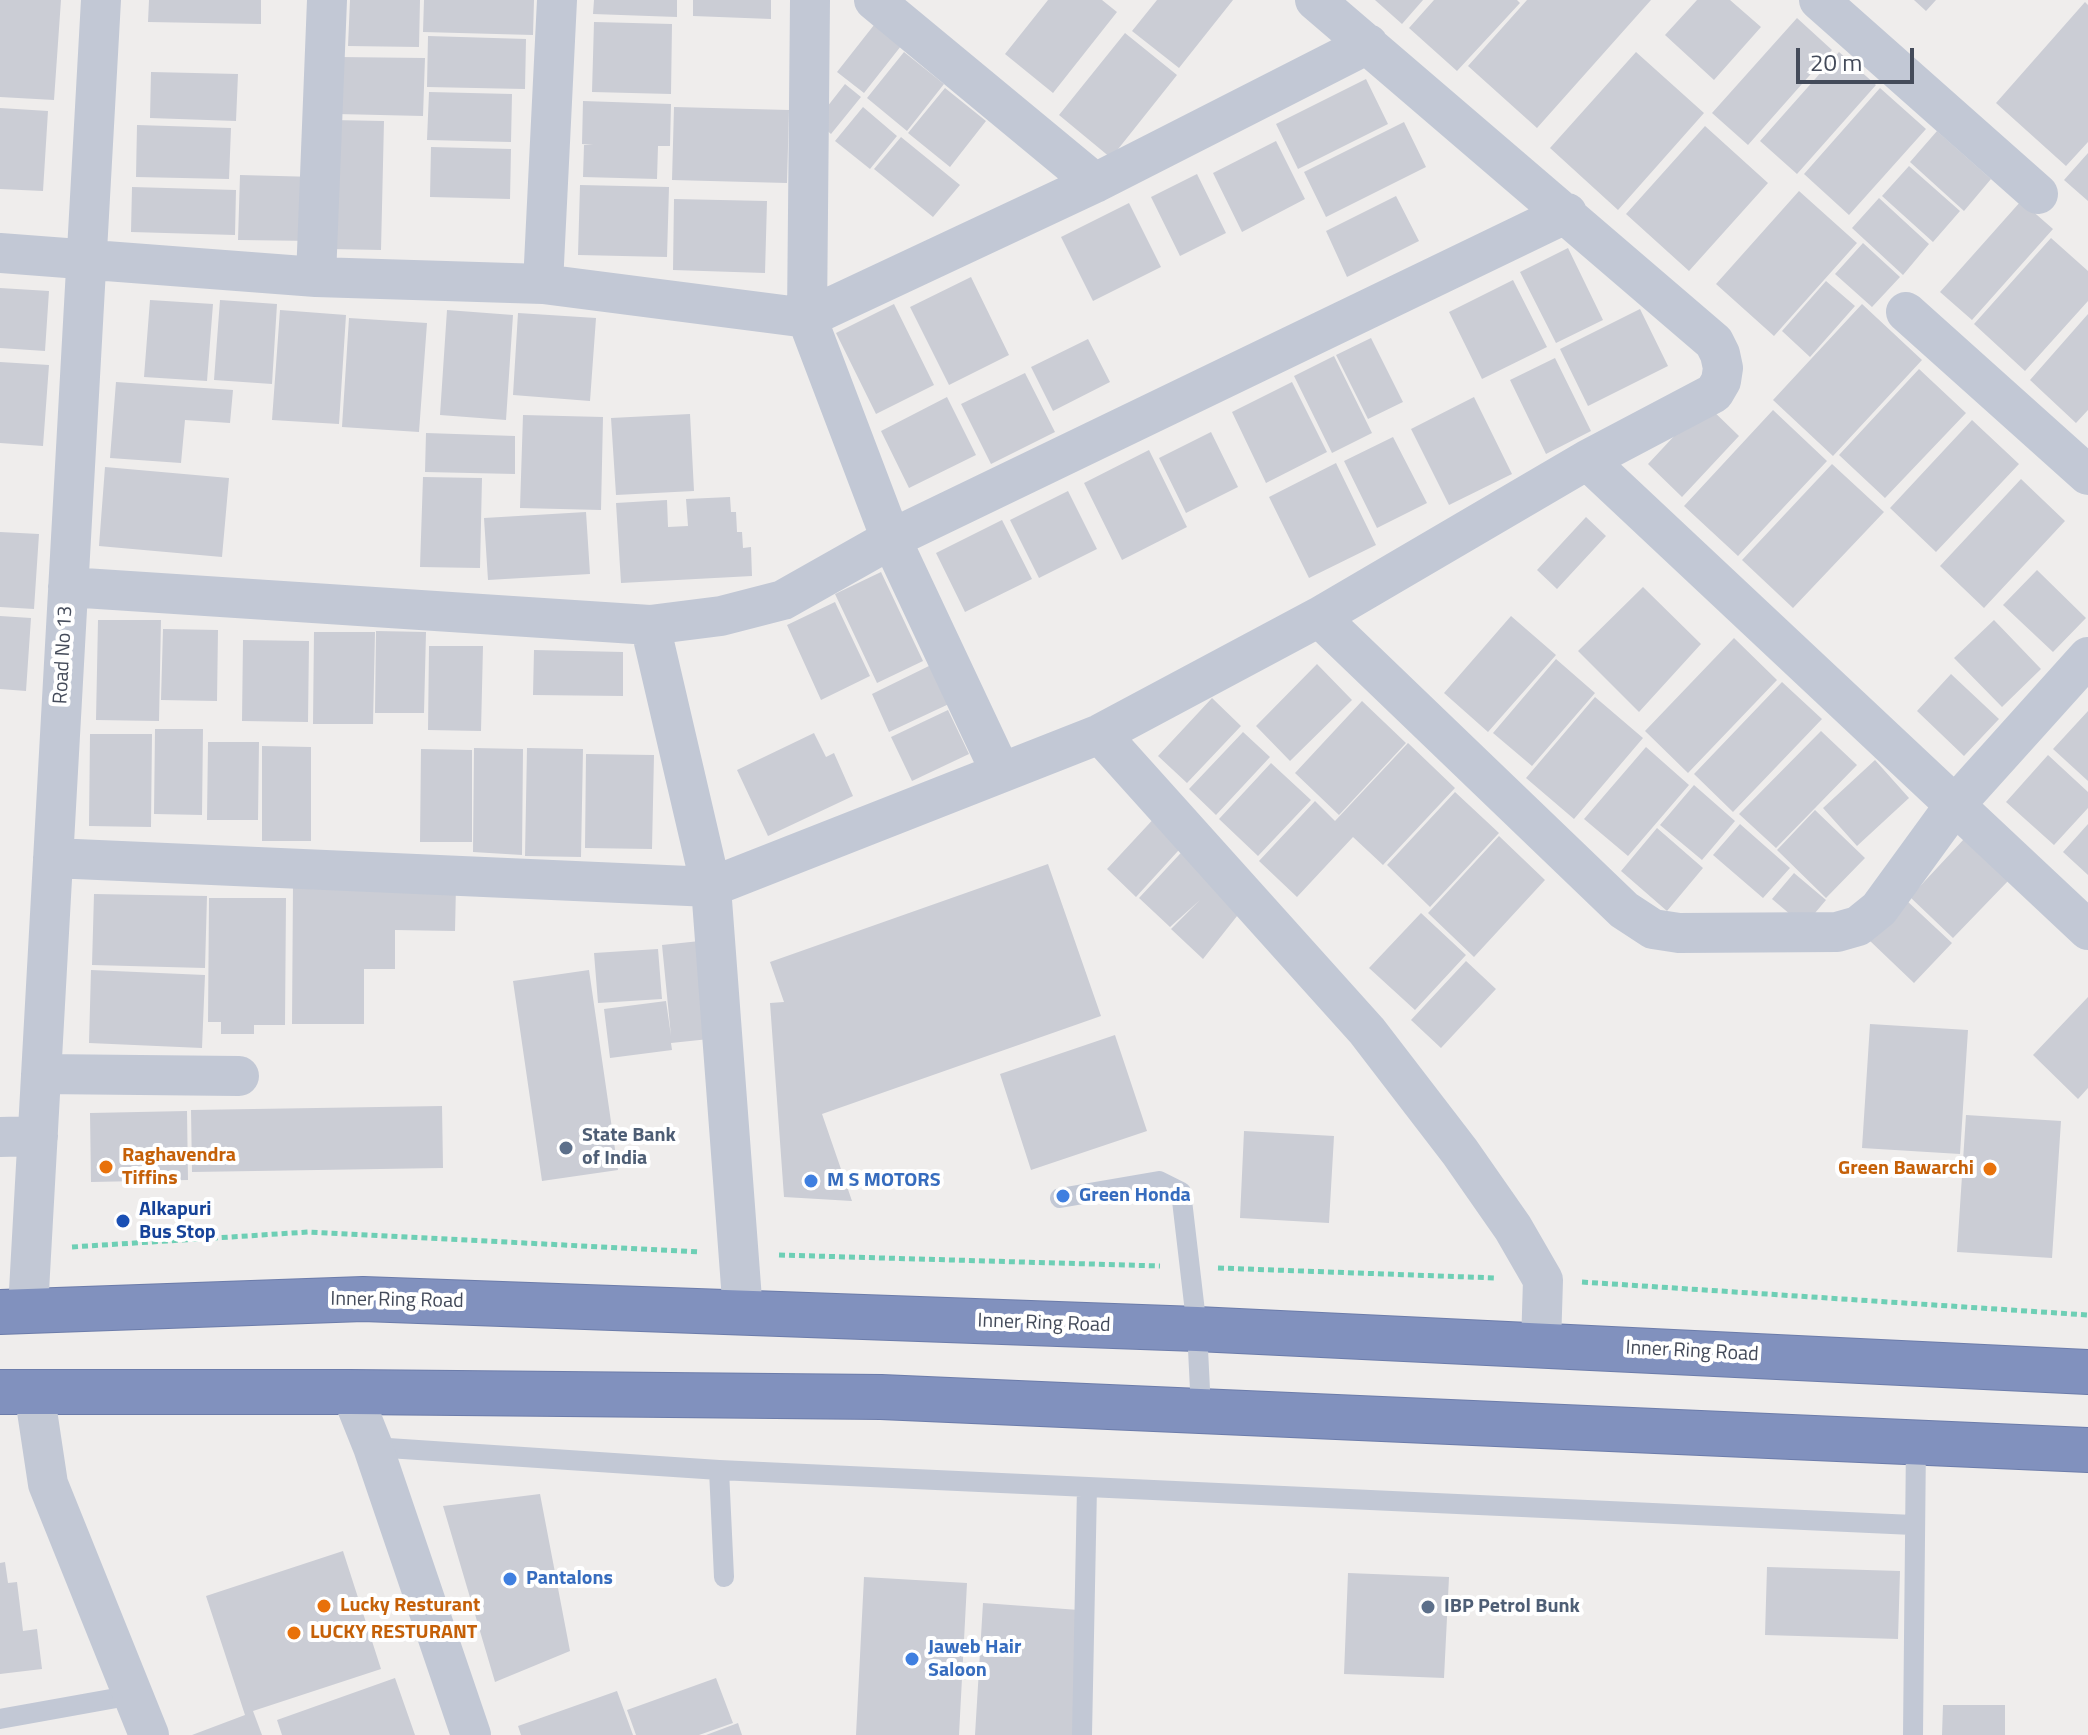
<!DOCTYPE html>
<html>
<head>
<meta charset="utf-8">
<style>
	body { margin:0 }
	#map { position:relative; width:2088px; height:1735px; overflow:hidden; background:#efedec; font-family:"Titillium Web",sans-serif }
	canvas { display:block }
	.scale { position:absolute; left:1796px; top:48px; width:118px; height:36px; box-sizing:border-box; border:4px solid #444b5a; border-top:0; padding-left:10px; font-size:24px; line-height:28px; white-space:nowrap; color:#444b5a; -webkit-text-stroke:6px #fff; paint-order:stroke }
</style>
</head>
<body>
<div id="map">
<canvas width="2088" height="1735"></canvas>
<div class="scale">20 m</div>
</div>
<script>
const g = document.querySelector('canvas').getContext('2d');
g.lineJoin = 'round';
function fillPath(path, color) {
  g.fillStyle = color;
  g.fill(path, 'evenodd');
}
function poly(rows) {
  const path = new Path2D();
  for (const r of rows) {
    path.moveTo(r[0], r[1]);
    for (let i = 2; i < r.length; i += 2) path.lineTo(r[i], r[i + 1]);
  }
  return path;
}
function strokePath(path, color, width, dash) {
  g.strokeStyle = color;
  g.lineWidth = width;
  g.lineCap = dash ? 'butt' : 'round';
  g.setLineDash(dash || []);
  g.stroke(path);
}
function write(font, color, halo, rows, align = 'center') {
  g.font = font + ' "Titillium Web",sans-serif';
  g.lineWidth = 8;
  g.setLineDash([]);
  g.textBaseline = 'middle';
  g.strokeStyle = halo;
  g.fillStyle = color;
  for (const [text, x, y, turn = 0] of rows) {
    g.save();
    g.translate(x, y);
    g.rotate((+turn || 0) * Math.PI / 180);
    g.textAlign = isNaN(turn) ? turn : align;
    if (halo) g.strokeText(text, 0, 0);
    g.fillText(text, 0, 0);
    g.restore();
  }
}
fillPath(poly([
	[0,0,61,0,54,100,0,97],
	[149,0,261,0,261,24,148,22],
	[350,0,420,0,419,47,348,46],
	[424,0,534,0,533,35,423,32],
	[594,0,677,0,677,17,593,14],
	[693,0,771,0,771,19,693,16],
	[1048,0,1102,0,1117,12,1053,93,1005,54],
	[1157,0,1233,0,1179,68,1132,31],
	[1375,0,1423,0,1402,24],
	[1434,0,1517,0,1520,3,1457,71,1409,28],
	[1527,0,1651,0,1537,128,1468,66],
	[1697,0,1730,0,1761,27,1714,80,1665,35],
	[1914,0,1936,0,1926,11],
	[2085,2,2088,5,2088,142,2066,166,1996,103],
	[1797,18,1832,50,1748,145,1712,113],
	[594,22,672,24,671,94,592,92],
	[874,25,901,46,864,93,837,72],
	[1125,33,1177,75,1111,158,1059,115],
	[428,36,526,39,525,89,427,87],
	[904,52,944,84,907,131,867,98],
	[1636,52,1704,113,1618,210,1550,148],
	[1839,52,1876,85,1797,174,1760,141],
	[339,57,425,58,423,116,337,114],
	[151,72,238,74,236,121,150,118],
	[1366,79,1388,124,1298,169,1276,124],
	[845,84,861,97,831,134,816,121],
	[945,88,986,121,950,167,908,133],
	[1880,88,1926,129,1849,215,1804,174],
	[429,92,512,94,511,142,427,140],
	[583,101,671,104,670,146,658,146,657,179,583,177,584,145,593,145,582,144],
	[674,107,789,110,787,183,672,180],
	[863,107,897,136,870,169,835,141],
	[0,108,48,111,43,191,0,189],
	[332,120,384,121,381,250,329,249],
	[1404,122,1426,167,1326,217,1304,172],
	[137,125,231,128,229,179,136,177],
	[1705,126,1768,183,1689,271,1626,214],
	[1937,131,1991,179,1964,211,1910,162],
	[901,137,960,185,933,217,874,169],
	[1276,141,1305,199,1242,232,1213,173],
	[431,147,511,149,510,199,430,197],
	[2088,153,2088,201,2064,180],
	[1909,166,1960,211,1933,242,1882,196],
	[1197,174,1226,233,1180,256,1151,197],
	[240,175,317,177,316,241,238,240],
	[580,185,669,187,667,257,578,255],
	[132,187,236,190,235,235,131,232],
	[1799,191,1857,243,1774,336,1716,284],
	[1396,196,1419,241,1347,277,1326,231],
	[1879,198,1929,244,1903,275,1852,228],
	[674,199,767,201,765,273,673,270],
	[2021,201,2053,229,1972,320,1940,292],
	[1129,203,1161,267,1093,301,1061,237],
	[2051,238,2088,271,2088,301,2025,371,1974,324],
	[1863,243,1900,277,1872,307,1835,274],
	[1568,248,1603,320,1556,343,1520,272],
	[971,277,1009,355,949,385,910,307],
	[1513,280,1547,347,1482,379,1449,312],
	[1826,281,1855,306,1810,357,1782,331],
	[0,288,49,291,45,351,0,348],
	[150,300,213,304,207,381,144,377],
	[220,300,277,304,272,384,214,380],
	[894,304,934,385,876,414,836,333],
	[1862,304,1922,360,1833,456,1773,400],
	[1640,309,1668,366,1588,406,1560,349],
	[280,310,346,315,339,424,272,420],
	[447,310,513,315,506,420,440,415],
	[518,313,596,318,590,401,513,395],
	[2088,314,2088,410,2076,423,2030,380],
	[349,318,427,323,419,432,342,427],
	[1371,338,1403,402,1368,419,1336,355],
	[1088,339,1110,382,1053,411,1031,367],
	[1334,356,1372,433,1332,453,1294,376],
	[1555,358,1591,431,1546,454,1510,380],
	[0,362,49,365,43,446,0,443],
	[1919,369,1966,413,1885,498,1839,455],
	[1025,373,1055,432,991,464,961,404],
	[116,382,233,390,230,423,185,420,181,463,110,458],
	[1292,382,1327,452,1266,483,1232,412],
	[947,397,976,455,909,488,881,431],
	[1474,397,1512,474,1449,505,1411,429],
	[1705,403,1739,436,1682,497,1648,464],
	[1773,410,1827,461,1738,556,1684,506],
	[690,414,694,491,616,495,611,418],
	[523,415,603,417,601,510,520,508],
	[1972,420,2019,464,1936,552,1890,508],
	[1211,432,1238,487,1186,513,1159,458],
	[426,433,515,436,515,474,425,472],
	[1393,437,1427,503,1377,528,1344,461],
	[1149,450,1187,527,1122,560,1084,483],
	[1336,463,1376,545,1309,578,1269,497],
	[1832,464,1884,512,1793,608,1742,560],
	[105,467,229,478,222,557,99,546],
	[423,477,482,478,480,568,420,567],
	[2021,479,2065,521,1984,608,1940,566],
	[1068,491,1097,549,1039,578,1010,520],
	[730,497,731,512,736,512,737,532,742,532,743,548,751,547,752,576,621,583,616,503,667,500,668,527,688,526,686,499],
	[586,512,590,574,488,580,484,518],
	[1586,517,1606,536,1557,589,1537,570],
	[1002,520,1032,579,965,612,936,553],
	[0,532,39,534,34,609,0,607],
	[2037,570,2086,618,2053,652,2003,605],
	[881,572,923,661,877,683,835,594],
	[1643,587,1701,644,1639,712,1578,651],
	[835,602,870,676,821,700,787,625],
	[0,616,31,618,26,691,0,689],
	[1511,616,1556,655,1488,732,1444,693],
	[98,620,161,620,159,721,96,720],
	[1994,620,2041,669,2002,707,1954,658],
	[163,629,218,630,217,701,161,700],
	[376,631,426,632,424,713,375,713],
	[314,632,375,632,373,724,313,724],
	[1734,638,1777,680,1688,773,1645,731],
	[243,640,309,641,308,722,242,721],
	[429,646,483,646,481,731,428,730],
	[534,650,623,652,623,696,533,695],
	[1556,659,1595,693,1532,766,1493,733],
	[933,664,951,703,889,732,872,694],
	[1317,664,1352,700,1290,761,1256,726],
	[1951,674,1999,719,1964,756,1917,711],
	[1782,682,1822,719,1733,812,1694,774],
	[1595,697,1643,738,1574,819,1526,778],
	[1212,698,1241,726,1187,783,1158,756],
	[1362,701,1406,743,1339,815,1295,773],
	[948,710,969,754,912,781,891,737],
	[2088,711,2088,781,2053,749],
	[155,729,203,729,202,815,154,814],
	[1821,731,1857,765,1776,848,1739,814],
	[1243,732,1270,757,1216,815,1189,789],
	[814,733,826,757,834,753,853,796,768,836,737,770],
	[90,734,152,734,151,827,89,826],
	[208,742,259,742,258,820,207,820],
	[1408,743,1455,788,1383,865,1353,837,1297,897,1259,861,1315,801,1335,821],
	[262,746,311,747,311,841,262,841],
	[1646,747,1689,785,1628,856,1584,819],
	[474,748,523,749,522,855,473,852],
	[527,748,583,749,581,857,525,856],
	[421,749,472,750,472,842,420,842],
	[586,754,654,755,652,849,585,848],
	[2048,755,2088,792,2088,808,2054,845,2006,802],
	[1875,760,1909,798,1857,846,1823,808],
	[1271,763,1311,800,1258,856,1219,819],
	[1694,785,1735,821,1702,860,1660,825],
	[1455,792,1499,833,1430,907,1387,865],
	[1815,810,1865,858,1826,898,1777,850],
	[1159,813,1188,840,1136,897,1107,869],
	[1740,824,1790,868,1763,898,1713,855],
	[2088,824,2088,875,2063,852],
	[1657,828,1703,868,1667,911,1621,871],
	[1499,836,1545,880,1474,957,1428,913],
	[1964,839,2008,881,1953,938,1910,897],
	[1191,842,1245,906,1203,959,1171,929,1200,900,1170,927,1139,898],
	[1048,864,1101,1016,822,1114,852,1201,784,1197,770,1003,784,1002,770,962],
	[1794,873,1826,900,1804,926,1772,899],
	[293,884,456,885,455,931,395,930,395,969,364,969,364,1024,292,1024],
	[94,894,207,896,205,968,92,965],
	[209,898,286,898,285,1025,254,1025,254,1034,221,1034,221,1022,208,1022],
	[1906,900,1952,943,1914,983,1869,940],
	[1421,913,1466,955,1415,1010,1369,968],
	[700,941,709,1039,671,1043,672,1050,610,1058,604,1009,666,1001,671,1036,662,945],
	[658,949,662,999,598,1003,594,953],
	[1466,961,1496,989,1441,1048,1411,1020],
	[91,970,205,975,202,1048,89,1043],
	[589,970,618,1170,542,1181,513,981],
	[2088,997,2088,1088,2078,1099,2033,1055],
	[1870,1024,1968,1030,1960,1154,1862,1148],
	[1115,1035,1147,1131,1031,1170,1000,1074],
	[442,1106,443,1168,192,1172,191,1110],
	[187,1111,188,1180,91,1182,90,1113],
	[1966,1115,2061,1121,2052,1258,1957,1252],
	[1244,1131,1334,1136,1329,1223,1240,1218],
	[540,1494,570,1651,495,1682,443,1506],
	[343,1551,381,1669,253,1711,262,1735,192,1735,245,1715,206,1596],
	[5,1562,8,1583,17,1582,23,1631,37,1629,42,1669,0,1674,0,1563],
	[1767,1567,1900,1571,1898,1639,1765,1635],
	[1348,1573,1449,1577,1444,1678,1344,1674],
	[864,1577,967,1583,959,1735,856,1735],
	[983,1603,1079,1610,1073,1735,975,1735],
	[395,1678,415,1735,282,1735,277,1720],
	[716,1678,733,1723,699,1735,636,1735,627,1710],
	[617,1691,633,1735,521,1735,518,1726],
	[1943,1705,2005,1705,2005,1735,1942,1735],
	[738,1723,742,1735,706,1735]
]), '#cbcdd5');
const highway = poly([
	[0,1312,363,1299,1197,1329,2088,1372],
	[0,1392,351,1392,881,1397,2088,1450]
]);
strokePath(highway, '#6c7caa', 46);
strokePath(poly([
	[72,1247,309,1232,701,1252],
	[779,1255,1160,1266],
	[1218,1268,1496,1278],
	[1582,1282,2088,1315]
]), '#6ecfb5', 5, [6, 4]);
strokePath(poly([
	[1060,1198,1159,1181,1181,1192,1197,1329,1201,1410],
	[373,1447,719,1470,1913,1525],
	[719,1470,724,1577],
	[0,1719,133,1695],
	[1082,1735,1087,1487],
	[1913,1735,1916,1442]
]), '#c2c8d5', 20);
strokePath(poly([
	[810,0,807,318,891,539,1001,773],
	[874,0,1095,183],
	[1819,0,2038,194],
	[0,253,316,277,543,284,807,318,1095,183,1368,44],
	[316,277,327,0],
	[543,284,557,0],
	[1906,312,2088,475],
	[1587,460,2088,930],
	[68,587,650,625,721,616,783,600,891,539,1567,213],
	[1319,617,1624,910,1653,929,1679,933,1837,932,1858,926,1879,909,1954,806,2088,657],
	[650,625,711,887,743,1313],
	[1100,734,1367,1031,1460,1152,1513,1228,1543,1280,1541,1345],
	[53,858,711,887,1100,734,1319,617,1587,460,1714,393,1721,381,1723,368,1720,354,1714,342,1315,0],
	[41,1074,239,1076],
	[0,1137,38,1136],
	[28,1309,101,0],
	[34,1391,48,1484,149,1735],
	[351,1392,373,1447,471,1735]
]), '#c2c8d5', 40);
strokePath(highway, '#8191be', 44);
for (const [x, y, r, color] of [
	[566,1148,8,"#5c6f8a"],
	[106,1167,8,"#e8710a"],
	[1990,1169,8,"#e8710a"],
	[811,1181,8,"#3f7fe0"],
	[1063,1196,8,"#3f7fe0"],
	[123,1221,8,"#1a4fb4"],
	[510,1579,8,"#3f7fe0"],
	[324,1606,8,"#e8710a"],
	[1428,1607,8,"#5c6f8a"],
	[294,1633,8,"#e8710a"],
	[912,1659,8,"#3f7fe0"]
]) {
  const dot = new Path2D();
  dot.arc(x, y, r, 0, 2 * Math.PI);
  g.fillStyle = color;
  g.fill(dot);
  strokePath(dot, '#fff', 3);
}
write('20px', '#444b5a', '#fff', [
	["Road No 13",64,655,-87],
	["Inner Ring Road",397,1301,1],
	["Inner Ring Road",1044,1324,2],
	["Inner Ring Road",1692,1352,3]
]);
write('bold 20px', '#4e5e75', '#fff', [
	["State Bank",582,1136],
	["of India",582,1159],
	["IBP Petrol Bunk",1444,1607]
], 'left');
write('bold 20px', '#c56008', '#fff', [
	["Raghavendra",122,1156],
	["Tiffins",122,1179],
	["Green Bawarchi",1974,1169,"right"],
	["Lucky Resturant",340,1606],
	["LUCKY RESTURANT",310,1633]
], 'left');
write('bold 20px', '#366cbe', '#fff', [
	["M S MOTORS",827,1181],
	["Green Honda",1079,1196],
	["Pantalons",526,1579],
	["Jaweb Hair",928,1648],
	["Saloon",928,1671]
], 'left');
write('bold 20px', '#164399', '#fff', [
	["Alkapuri",139,1210],
	["Bus Stop",139,1233]
], 'left');
</script>
</body>
</html>
